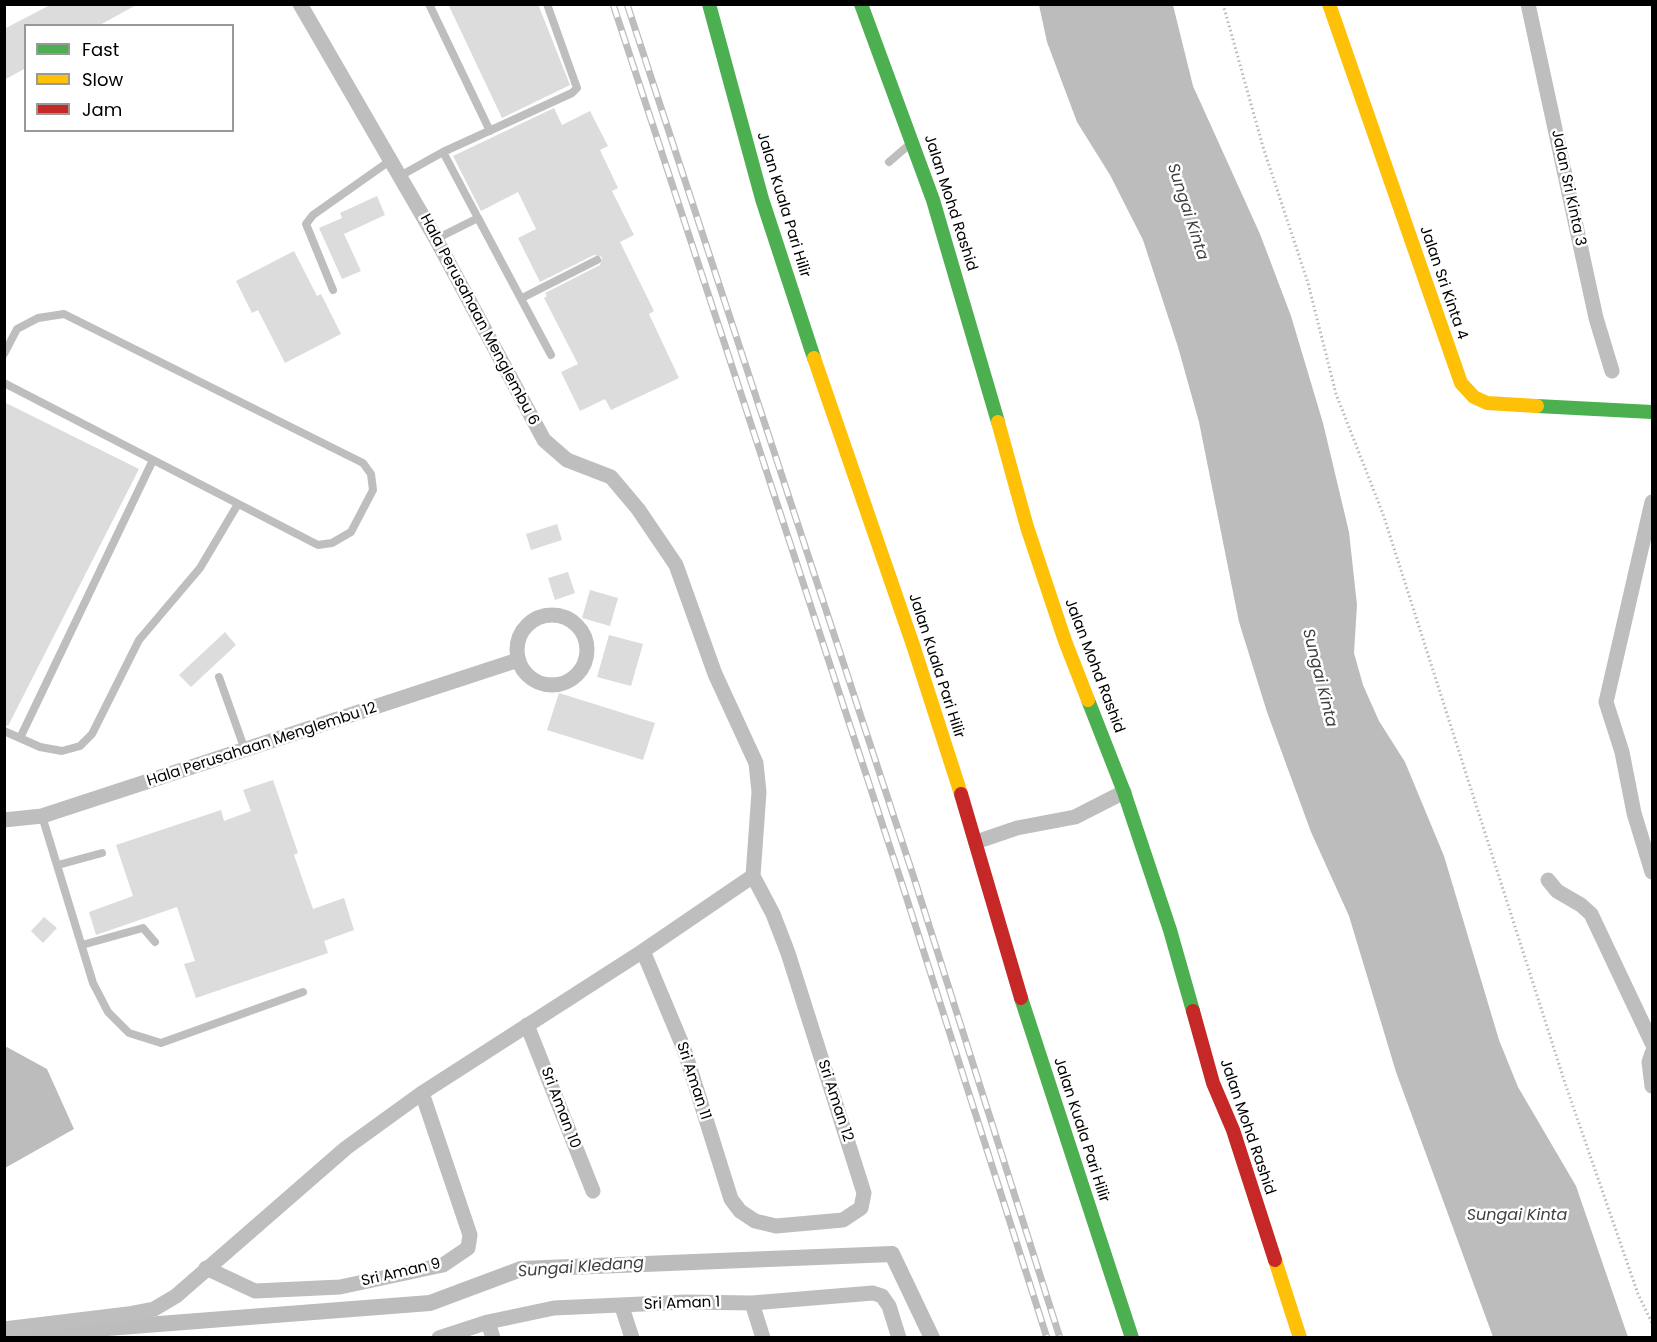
<!DOCTYPE html>
<html>
<head>
<meta charset="utf-8">
<style>
	body { margin:0 }
	#map { position:relative; width:1657px; height:1342px; overflow:hidden; background:#fff; font-family:Poppins,sans-serif }
	canvas { display:block }
	.frame { position:absolute; inset:0; border:6px solid #000; pointer-events:none }
	.legend { position:absolute; left:24px; top:24px; width:210px; height:108px; box-sizing:border-box; background:#fff; border:2px solid #999; margin:0; padding:8px 10px; list-style:none; font-size:18px; color:#000 }
	.legend li { display:flex; align-items:center; gap:12px; height:30px }
	.legend b { width:30px; border:2px solid #999 }
</style>
</head>
<body>
<div id="map">
<canvas width="1657" height="1342"></canvas>
<div class="frame"></div>
<ul class="legend">
<li><b style="height:8px;background:#4caf50"></b>Fast</li>
<li><b style="height:8px;background:#ffc107"></b>Slow</li>
<li><b style="height:8px;background:#c62828"></b>Jam</li>
</ul>
</div>
<script>
const g = document.querySelector('canvas').getContext('2d');
g.lineJoin = 'round';
function fillPath(path, color) {
  g.fillStyle = color;
  g.fill(path, 'evenodd');
}
function poly(rows) {
  const path = new Path2D();
  for (const r of rows) {
    if (r.length === 3) {
      path.moveTo(r[0] + r[2], r[1]);
      path.arc(r[0], r[1], r[2], 0, 2 * Math.PI);
      continue;
    }
    path.moveTo(r[0], r[1]);
    for (let i = 2; i < r.length; i += 2) path.lineTo(r[i], r[i + 1]);
  }
  return path;
}
function strokePath(path, color, width, dash) {
  g.strokeStyle = color;
  g.lineWidth = width;
  g.lineCap = dash ? 'butt' : 'round';
  g.setLineDash(dash || []);
  g.stroke(path);
}
function write(font, color, halo, rows, align = 'center') {
  g.font = font + ' Poppins,sans-serif';
  g.lineWidth = 5;
  g.setLineDash([]);
  g.textBaseline = 'middle';
  g.strokeStyle = halo;
  g.fillStyle = color;
  for (const [text, x, y, turn = 0] of rows) {
    g.save();
    g.translate(x, y);
    g.rotate((+turn || 0) * Math.PI / 180);
    g.textAlign = isNaN(turn) ? turn : align;
    if (halo) g.strokeText(text, 0, 0);
    g.fillText(text, 0, 0);
    g.restore();
  }
}
fillPath(poly([
	[1039,5,1173,5,1193,86,1260,234,1291,316,1323,423,1349,532,1357,605,1354,653,1363,685,1379,721,1405,762,1444,856,1499,1040,1518,1087,1576,1186,1628,1337,1493,1337,1396,1072,1349,916,1311,832,1267,712,1239,622,1199,422,1178,347,1143,240,1110,175,1077,122,1047,42],
	[5,1046,47,1069,74,1129,5,1168]
]), '#bcbcbc');
strokePath(poly([
	[4,1336,430,1303,521,1269,892,1254,932,1338]
]), '#bcbcbc', 16);
fillPath(poly([
	[52,4,138,4,98,26,26,26,26,68,4,80,4,29],
	[448,4,538,4,570,85,502,118],
	[554,108,562,125,590,111,608,146,600,150,618,188,612,191,634,235,620,242,654,311,649,314,679,378,611,410,605,399,580,411,561,372,578,364,544,298,547,296,545,293,600,265,602,257,594,255,540,282,518,238,536,229,518,192,481,211,453,156],
	[377,196,385,215,344,234,361,271,342,279,319,228,342,218,340,213],
	[294,251,317,296,321,294,341,334,285,363,258,310,252,313,236,281],
	[4,402,139,469,8,726,4,725],
	[557,524,562,540,531,550,526,534],
	[568,572,575,593,555,600,548,578],
	[590,590,618,598,610,626,582,618],
	[225,632,236,645,191,687,179,675],
	[609,635,643,644,631,686,597,677],
	[559,693,655,723,643,760,547,730],
	[273,780,298,853,294,855,313,909,344,898,354,930,324,941,328,953,196,998,184,964,195,961,177,907,96,935,89,912,133,896,116,845,221,810,224,821,251,811,243,790],
	[44,917,57,928,43,943,31,931]
]), '#dcdcdc');
strokePath(poly([
	[1223,4,1263,147,1308,283,1336,394,1383,514,1565,1083,1638,1294,1652,1323]
]), '#b8b8b8', 3, [1.5, 3]);
strokePath(poly([
	[429,4,490,131],
	[443,152,478,218],
	[889,162,910,144],
	[400,176,443,152,572,93,577,88,547,4],
	[436,239,478,218,551,355],
	[333,290,306,224,313,215,391,160],
	[522,298,597,260],
	[4,354,17,329,38,318,64,314,363,463,371,474,373,490,351,532,332,543,318,545,4,383],
	[219,677,245,750],
	[4,731,40,747,62,751,80,746,92,734,139,640,200,568,238,504],
	[20,738,153,460],
	[42,816,93,983,108,1012,129,1033,161,1043,303,992],
	[58,865,102,853],
	[82,945,143,928,155,942]
]), '#bebebe', 8);
strokePath(poly([
	[300,4,436,239,544,440,567,460,611,477,638,509,676,565,715,674,756,763,759,792,753,876],
	[1528,4,1596,318,1612,371],
	[552,650,35],
	[4,820,42,816,518,660],
	[976,842,1017,828,1075,817,1124,792],
	[1652,872,1634,813,1622,752,1606,702,1652,502],
	[1548,880,1557,891,1581,905,1591,914,1652,1043],
	[643,951,684,1049,731,1199,740,1211,755,1221,776,1226,843,1220,861,1208,864,1193,788,953,773,914,753,876],
	[527,1025,593,1191],
	[1652,1053,1649,1062,1652,1086],
	[206,1268,255,1291,340,1287,443,1265,468,1248,470,1235,422,1093],
	[752,1303,763,1338],
	[622,1307,632,1338],
	[488,1322,493,1338],
	[4,1329,128,1314,154,1309,176,1296,346,1148,422,1093,643,951,753,876],
	[439,1338,488,1322,554,1308,686,1302,752,1303,873,1293,882,1296,889,1306,899,1338]
]), '#bebebe', 15);
strokePath(poly([
	[709,4,762,199,814,358],
	[861,4,933,200,998,422],
	[1537,406,1652,412],
	[1088,700,1124,792,1170,930,1193,1011],
	[1021,998,1132,1338]
]), '#4caf50', 14);
strokePath(poly([
	[1329,4,1461,383,1474,397,1487,403,1537,406],
	[814,358,913,645,961,794],
	[998,422,1027,527,1065,641,1088,700],
	[1275,1260,1300,1338]
]), '#ffc107', 14);
strokePath(poly([
	[961,794,1021,998],
	[1193,1011,1213,1083,1233,1130,1275,1260]
]), '#c62828', 14);
const rail = poly([
	[613,4,905,893,1047,1338],
	[627,4,914,878,1060,1338]
]);
strokePath(rail, '#bdbdbd', 7);
strokePath(rail, '#fff', 4.5, [14]);
write('15px', '#000', '#fff', [
	["Jalan Sri Kinta 3",1568,188,78],
	["Jalan Mohd Rashid",950,203,72],
	["Jalan Kuala Pari Hilir",783,205,73],
	["Jalan Sri Kinta 4",1443,283,71],
	["Hala Perusahaan Menglembu 6",479,320,62],
	["Jalan Kuala Pari Hilir",936,666,72],
	["Jalan Mohd Rashid",1094,666,69],
	["Hala Perusahaan Menglembu 12",262,745,-18],
	["Sri Aman 11",693,1081,72],
	["Sri Aman 12",835,1101,72],
	["Sri Aman 10",560,1108,69],
	["Jalan Mohd Rashid",1247,1127,71],
	["Jalan Kuala Pari Hilir",1081,1130,72],
	["Sri Aman 9",401,1273,-13],
	["Sri Aman 1",682,1304,-2]
]);
write('italic 16px', '#404040', '#fff', [
	["Sungai Kinta",1187,212,72],
	["Sungai Kinta",1319,678,76],
	["Sungai Kinta",1517,1216],
	["Sungai Kledang",581,1268,-4]
]);
</script>
</body>
</html>
